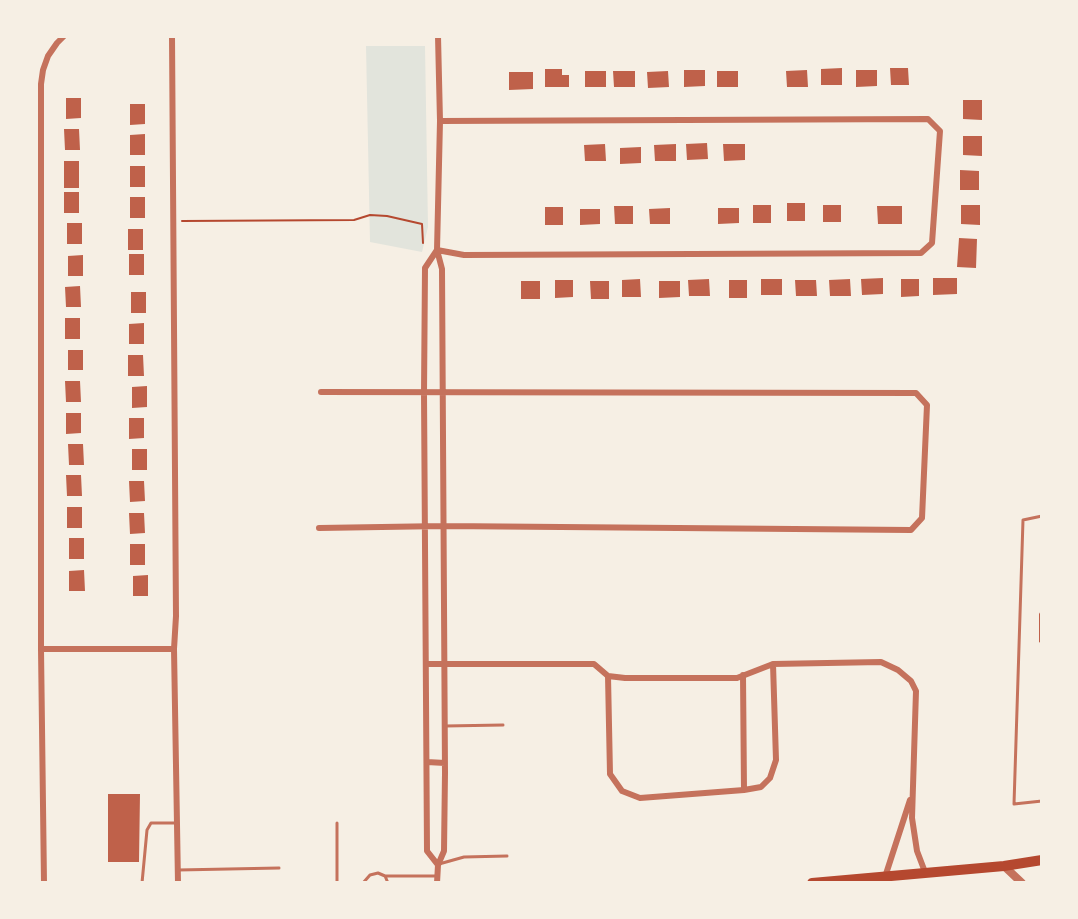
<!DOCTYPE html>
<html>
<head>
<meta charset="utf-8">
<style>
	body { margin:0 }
	#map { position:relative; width:1078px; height:919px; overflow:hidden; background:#f6efe4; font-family:Arial,sans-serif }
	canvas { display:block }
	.frame { position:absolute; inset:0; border:38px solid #f6efe4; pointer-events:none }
</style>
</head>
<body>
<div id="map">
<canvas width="1078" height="919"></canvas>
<div class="frame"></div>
</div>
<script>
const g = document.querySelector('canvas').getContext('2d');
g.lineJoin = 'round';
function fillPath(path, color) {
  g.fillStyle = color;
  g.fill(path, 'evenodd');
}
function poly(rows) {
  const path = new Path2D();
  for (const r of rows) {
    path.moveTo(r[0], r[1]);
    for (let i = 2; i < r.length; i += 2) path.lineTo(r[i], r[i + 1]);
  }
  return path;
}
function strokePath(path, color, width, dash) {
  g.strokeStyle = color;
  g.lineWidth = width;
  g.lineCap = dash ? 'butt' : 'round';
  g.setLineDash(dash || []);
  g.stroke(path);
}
fillPath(poly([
	[366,46,425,46,428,227,422,252,370,242]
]), '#e2e4dc');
fillPath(poly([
	[842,68,842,85,821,85,821,69],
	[890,68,908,68,909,85,891,85],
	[545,69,562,69,562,75,569,75,569,87,545,87],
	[684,70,705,70,705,86,684,87],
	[807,70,808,87,787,87,786,71],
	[856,70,877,70,877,86,856,87],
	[585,71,606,71,606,87,585,87],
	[613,71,635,71,635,87,614,87],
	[668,71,669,87,648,88,647,72],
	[717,71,738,71,738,87,717,87],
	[509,72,533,72,533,89,509,90],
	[66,98,81,98,81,118,66,119],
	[963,100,982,100,982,120,963,119],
	[130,104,145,104,145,124,130,125],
	[64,129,79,129,80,150,65,150],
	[145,134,145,155,130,155,130,135],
	[963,136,982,136,982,156,963,155],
	[707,143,708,159,687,160,686,144],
	[605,144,606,161,585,161,584,145],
	[676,144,676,161,655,161,654,145],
	[723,144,745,144,745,160,724,161],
	[641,147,641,163,620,164,620,148],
	[64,161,79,161,79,188,64,188],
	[130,166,145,166,145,187,130,187],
	[960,170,979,171,979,190,960,190],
	[64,192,79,192,79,213,64,213],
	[130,197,145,197,145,218,130,218],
	[787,203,805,203,805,221,787,221],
	[753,205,771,205,771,223,753,223],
	[823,205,841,205,841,222,823,222],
	[961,205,980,205,980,225,961,224],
	[614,206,633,206,633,224,615,224],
	[877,206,902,206,902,224,878,224],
	[545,207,563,207,563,225,545,225],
	[670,208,670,224,650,224,649,209],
	[718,208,739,208,739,223,718,224],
	[580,209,600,209,600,224,580,225],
	[67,223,82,223,82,244,67,244],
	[128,229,143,229,143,250,128,250],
	[959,238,977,239,976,268,957,267],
	[129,254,144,254,144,275,129,275],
	[83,255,83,276,68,276,68,256],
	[883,278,883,294,862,295,861,279],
	[933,278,957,278,957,294,933,295],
	[640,279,641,297,622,297,622,280],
	[709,279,710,296,689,296,688,280],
	[761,279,782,279,782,295,761,295],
	[850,279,851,296,830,296,829,280],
	[901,279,919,279,919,296,901,297],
	[555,280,573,280,573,297,555,298],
	[729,280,747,280,747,298,729,298],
	[795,280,816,280,817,296,796,296],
	[521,281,540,281,540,299,521,299],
	[590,281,609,281,609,299,591,299],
	[659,281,680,281,680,297,659,298],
	[80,286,81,307,66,307,65,287],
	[131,292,146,292,146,313,131,313],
	[65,318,80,318,80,339,65,339],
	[144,323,144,344,129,344,129,324],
	[68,350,83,350,83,370,68,370],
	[128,355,143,355,144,376,128,376],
	[65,381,80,381,81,402,66,402],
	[147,386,147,407,132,408,132,387],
	[66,413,81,413,81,433,66,434],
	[129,418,144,418,144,438,129,439],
	[68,444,83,444,84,465,69,465],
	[132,449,147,449,147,470,132,470],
	[66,475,81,475,82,496,67,496],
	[129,481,144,481,145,501,130,502],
	[67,507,82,507,82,528,67,528],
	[129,513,144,513,145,533,130,534],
	[69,538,84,538,84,559,69,559],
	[130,544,145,544,145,565,130,565],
	[84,570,85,591,69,591,69,571],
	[148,575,148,596,133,596,133,576],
	[1042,609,1042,644,1039,642,1039,614],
	[108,794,140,794,139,862,108,862]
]), '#bf614a');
strokePath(poly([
	[182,221,354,220,370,215,387,216,422,224,423,243]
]), '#b5482f', 2);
strokePath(poly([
	[1042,516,1023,520,1014,804,1042,801],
	[445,726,503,725],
	[439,864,464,857,507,856],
	[178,870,279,868],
	[385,876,437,876],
	[142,883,147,830,151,823,176,823],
	[337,883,337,823],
	[363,883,370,875,378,873,385,876,388,883]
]), '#c5725c', 3);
strokePath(poly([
	[172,36,176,616,174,649,178,883],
	[437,250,464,255,921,253,932,243,940,131,928,119,440,121],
	[437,250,425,268,424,393,427,851,438,865],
	[319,528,444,526,911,530,922,518,927,405,916,393,321,392],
	[41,649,174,649],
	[426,664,594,664,608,676,625,678,737,678,773,664,881,662,898,670,911,681,916,691,912,818,917,851,925,872],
	[743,675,744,790,761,787,770,778,776,760,773,664],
	[608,676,610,774,622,791,640,798,744,790],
	[427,762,445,763],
	[885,877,910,800],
	[44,883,41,649,41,84,43,70,48,56,57,43,64,36],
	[437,883,438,865,444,851,445,773,442,269,437,250,440,121,438,36]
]), '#c5725c', 6);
strokePath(poly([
	[1004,866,1022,883]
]), '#c5725c', 8);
strokePath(poly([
	[812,883,1004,866,1042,860]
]), '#b5482f', 10);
</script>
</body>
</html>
